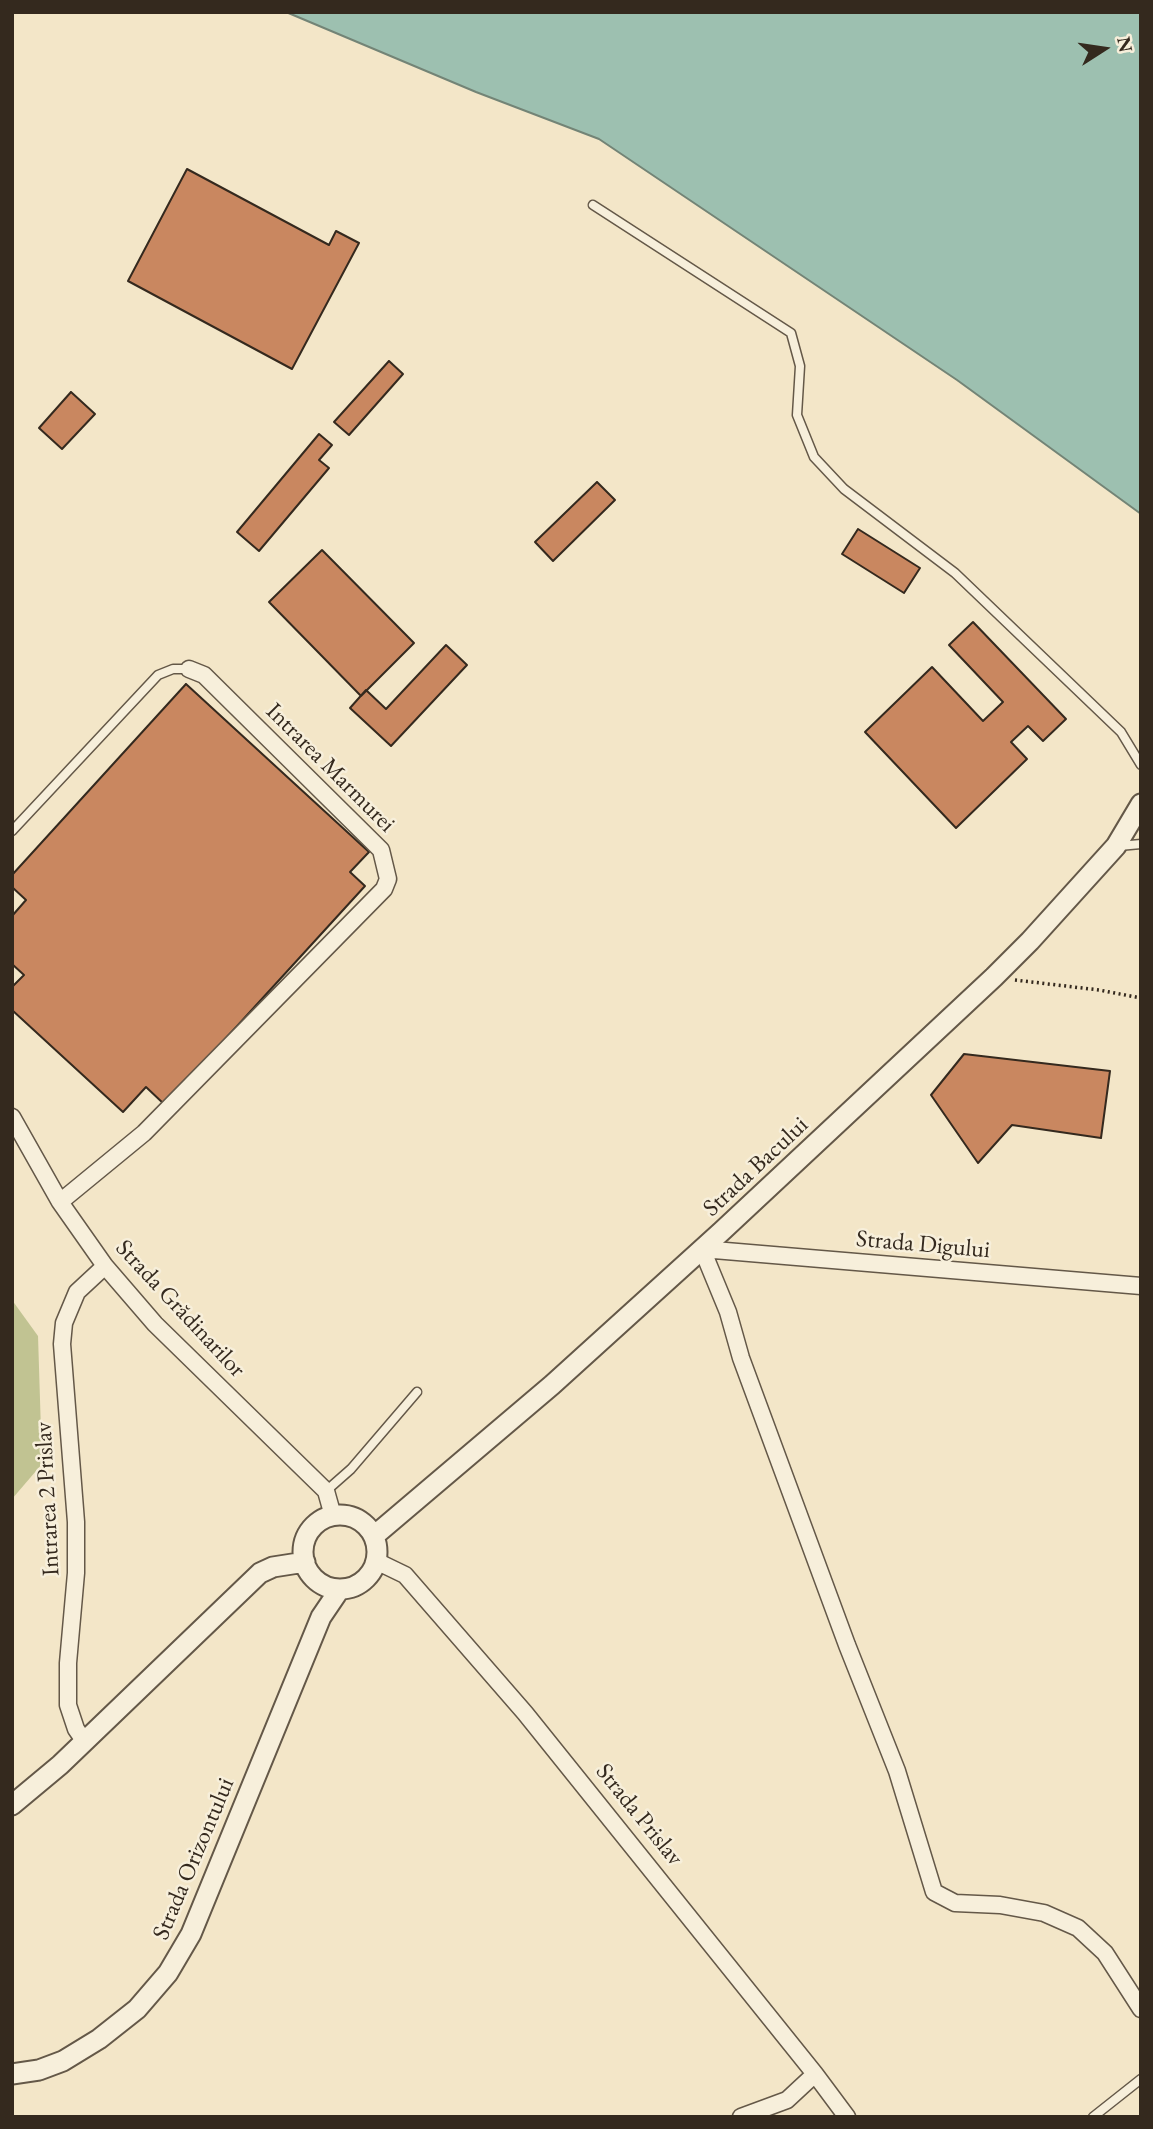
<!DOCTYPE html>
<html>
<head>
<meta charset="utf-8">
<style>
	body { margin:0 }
	#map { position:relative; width:1153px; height:2129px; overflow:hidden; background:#f3e6c8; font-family:"EB Garamond",serif }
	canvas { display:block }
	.frame { position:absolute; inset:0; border:14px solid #34291e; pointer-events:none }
	.north { position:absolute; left:1069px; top:14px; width:70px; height:70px; -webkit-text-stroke:5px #f7efdb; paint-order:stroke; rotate:78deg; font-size:19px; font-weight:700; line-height:28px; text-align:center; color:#34291e }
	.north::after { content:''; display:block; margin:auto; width:24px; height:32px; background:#34291e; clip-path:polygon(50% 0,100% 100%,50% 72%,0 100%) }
</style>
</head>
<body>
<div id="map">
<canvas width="1153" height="2129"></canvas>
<div class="frame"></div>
<div class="north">N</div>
</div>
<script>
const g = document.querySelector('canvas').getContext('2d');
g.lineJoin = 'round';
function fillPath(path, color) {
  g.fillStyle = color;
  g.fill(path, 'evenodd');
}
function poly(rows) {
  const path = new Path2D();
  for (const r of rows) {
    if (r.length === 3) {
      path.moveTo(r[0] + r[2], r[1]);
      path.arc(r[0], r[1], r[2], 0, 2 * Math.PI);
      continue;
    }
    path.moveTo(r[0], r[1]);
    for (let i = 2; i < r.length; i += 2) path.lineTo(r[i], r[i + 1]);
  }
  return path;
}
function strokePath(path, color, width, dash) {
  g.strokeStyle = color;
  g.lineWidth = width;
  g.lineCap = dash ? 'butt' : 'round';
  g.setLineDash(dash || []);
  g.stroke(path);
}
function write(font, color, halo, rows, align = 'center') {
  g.font = font + ' "EB Garamond",serif';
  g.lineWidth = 5;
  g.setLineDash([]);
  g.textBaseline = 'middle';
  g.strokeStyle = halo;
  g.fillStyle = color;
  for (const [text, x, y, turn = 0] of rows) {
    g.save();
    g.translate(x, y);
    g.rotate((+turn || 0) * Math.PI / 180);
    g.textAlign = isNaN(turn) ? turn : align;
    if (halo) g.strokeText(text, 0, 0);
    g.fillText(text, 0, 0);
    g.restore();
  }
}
fillPath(poly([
	[12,1300,38,1336,42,1464,12,1499]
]), '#c1c392');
const water = poly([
	[286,12,1141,12,1141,514,957,380,599,139,476,92,286,12]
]);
fillPath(water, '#9dc0b0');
strokePath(water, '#738476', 2);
const building = poly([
	[187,169,329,245,336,231,359,243,292,369,128,281,187,169],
	[389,361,403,374,349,435,334,422,389,361],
	[71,392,95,414,62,449,39,428,71,392],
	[319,434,332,445,319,460,329,468,259,551,237,532,319,434],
	[597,482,615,500,553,561,535,542,597,482],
	[858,529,920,568,904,593,842,554,858,529],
	[322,550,414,643,361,696,269,602,322,550],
	[973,622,1066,719,1043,741,1028,726,1011,742,1027,759,956,828,865,732,932,667,983,721,1003,702,949,645,973,622],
	[446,645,467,665,391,746,350,708,366,690,386,709,446,645],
	[186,684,369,852,350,872,365,886,165,1105,146,1087,123,1112,12,1010,12,987,24,975,12,964,12,916,26,900,12,887,12,875,186,684],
	[964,1054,1110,1071,1101,1138,1012,1125,978,1163,931,1095,964,1054]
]);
fillPath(building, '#c98760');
strokePath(building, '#34291e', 2);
const service = poly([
	[593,205,791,333,800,366,797,415,814,457,844,489,955,573,1121,732,1141,765],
	[12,831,158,675,173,669,189,669],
	[1119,846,1141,844],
	[326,1491,351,1469,417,1392],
	[1093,2117,1141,2079]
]);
const minor = poly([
	[12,1117,60,1202,105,1266,155,1324,326,1491,333,1516],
	[60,1202,144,1133,384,889,388,879,381,850,204,675,189,669],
	[1141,1286,702,1249,728,1312,741,1358,847,1645,897,1771,934,1892,955,1903,1000,1905,1044,1913,1078,1928,1105,1953,1141,2009],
	[376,1561,405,1575,525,1713,815,2074,847,2117],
	[85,1742,76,1729,68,1705,68,1663,76,1573,76,1522,62,1344,64,1323,77,1292,105,1266],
	[741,2117,787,2100,815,2074]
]);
const tertiary = poly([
	[340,1552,37],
	[374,1536,552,1385,722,1231,994,977,1030,941,1116,846,1141,804],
	[12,1805,60,1765,260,1573,273,1567,305,1562],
	[12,2074,39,2070,63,2061,99,2039,137,2009,168,1973,191,1934,321,1617,340,1589]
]);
strokePath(service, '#645848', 11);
strokePath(minor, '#645848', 19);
strokePath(tertiary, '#645848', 23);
strokePath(poly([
	[1015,980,1099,990,1141,998]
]), '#34291e', 3.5, [2, 3.5]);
strokePath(service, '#f7efdb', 8);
strokePath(minor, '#f7efdb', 16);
strokePath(tertiary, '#f7efdb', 19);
write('24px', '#34291e', '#f7efdb', [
	["Intrarea Marmurei",330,768,45],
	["Strada Bacului",756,1167,-43],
	["Strada Digului",923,1245,5],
	["Strada Grădinarilor",180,1309,47],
	["Intrarea 2 Prislav",48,1499,-93],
	["Strada Prislav",639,1815,51],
	["Strada Orizontului",194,1859,-67]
]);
</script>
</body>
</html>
